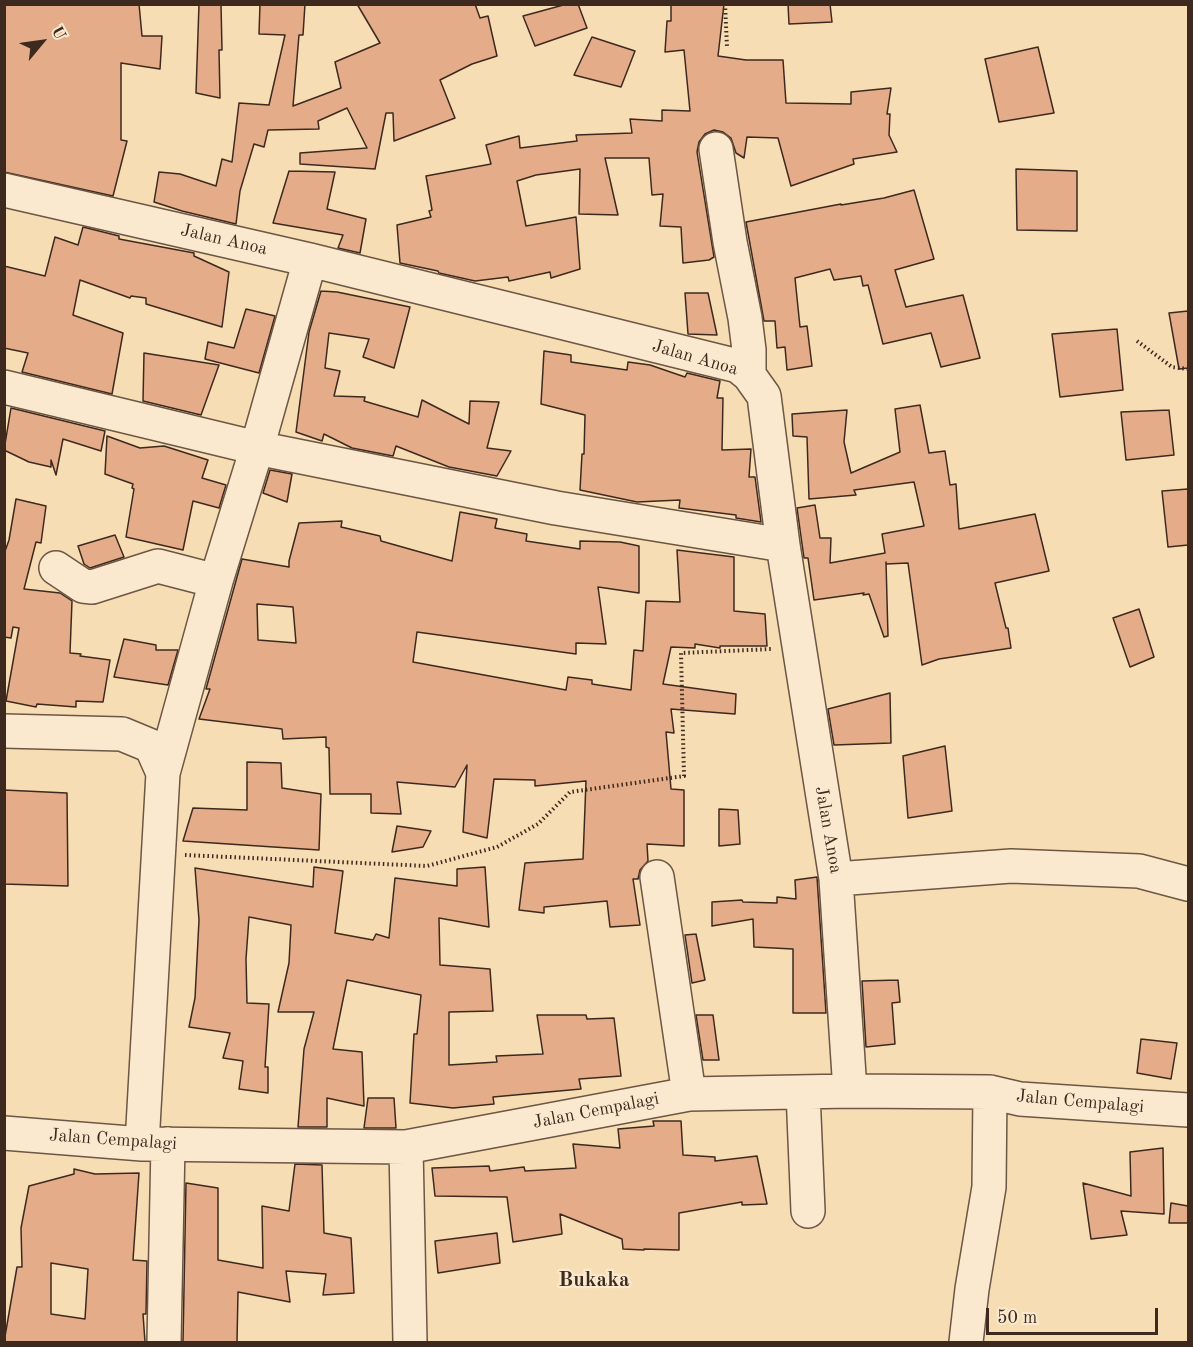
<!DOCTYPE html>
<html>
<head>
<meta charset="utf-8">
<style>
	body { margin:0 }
	#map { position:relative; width:1193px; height:1347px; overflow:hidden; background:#f7ddb3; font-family:"Old Standard TT",serif }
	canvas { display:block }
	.frame { position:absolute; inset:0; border:6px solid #3e291f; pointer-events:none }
	.north { position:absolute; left:12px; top:12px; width:60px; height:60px; -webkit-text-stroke:4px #fae9ce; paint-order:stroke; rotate:61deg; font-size:16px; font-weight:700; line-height:24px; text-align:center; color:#3e291f }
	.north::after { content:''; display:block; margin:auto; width:21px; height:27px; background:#3e291f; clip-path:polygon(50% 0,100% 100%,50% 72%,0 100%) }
	.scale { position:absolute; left:986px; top:1308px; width:172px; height:27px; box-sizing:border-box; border:3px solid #3e291f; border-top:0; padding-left:8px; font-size:18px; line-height:21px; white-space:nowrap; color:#3e291f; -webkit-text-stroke:4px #fae9ce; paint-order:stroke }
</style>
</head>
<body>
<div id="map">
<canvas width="1193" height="1347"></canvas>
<div class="frame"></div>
<div class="north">U</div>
<div class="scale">50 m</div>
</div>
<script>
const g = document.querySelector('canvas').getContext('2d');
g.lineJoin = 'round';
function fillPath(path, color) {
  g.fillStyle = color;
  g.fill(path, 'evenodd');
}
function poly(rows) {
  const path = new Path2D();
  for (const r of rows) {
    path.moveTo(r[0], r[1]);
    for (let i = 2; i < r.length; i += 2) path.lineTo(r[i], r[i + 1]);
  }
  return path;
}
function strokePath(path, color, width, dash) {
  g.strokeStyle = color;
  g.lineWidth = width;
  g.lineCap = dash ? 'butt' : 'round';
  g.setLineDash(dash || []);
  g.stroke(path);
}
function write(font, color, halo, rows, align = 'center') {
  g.font = font + ' "Old Standard TT",serif';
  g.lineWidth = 4.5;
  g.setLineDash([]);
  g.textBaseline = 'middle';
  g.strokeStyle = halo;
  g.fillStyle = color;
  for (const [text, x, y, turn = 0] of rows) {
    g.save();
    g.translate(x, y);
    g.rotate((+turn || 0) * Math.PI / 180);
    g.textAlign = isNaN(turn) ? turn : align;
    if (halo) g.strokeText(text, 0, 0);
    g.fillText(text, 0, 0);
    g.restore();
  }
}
const building = poly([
	[4,4,139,4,142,36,162,36,160,69,121,63,121,140,127,141,113,196,4,172,4,4],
	[199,4,221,4,222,50,219,50,220,98,196,93,199,4],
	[260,4,305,4,303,35,299,35,293,106,341,88,335,62,380,43,357,4,475,4,480,18,488,16,497,56,472,64,440,80,455,118,394,141,393,113,386,113,375,169,300,164,300,153,367,148,347,108,318,121,319,129,268,130,264,147,254,144,240,191,236,224,182,211,154,202,159,172,180,174,216,186,222,159,232,162,239,103,269,105,285,35,259,34,260,4],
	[567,4,578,4,587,28,535,46,523,16,567,4],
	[671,4,724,4,718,56,746,60,783,60,786,103,851,104,851,92,891,88,887,114,890,114,889,135,897,152,853,159,854,164,791,186,778,138,747,137,744,158,736,153,731,138,723,132,714,130,705,134,699,142,697,152,714,257,709,260,683,263,681,227,660,226,663,194,652,195,649,158,605,158,618,215,579,214,580,169,536,175,517,181,526,226,576,217,580,269,551,278,550,272,509,281,508,277,475,281,439,273,438,271,400,263,397,225,431,217,429,211,432,210,426,176,491,164,486,145,519,136,520,148,577,141,576,135,632,133,630,119,662,121,662,110,690,111,684,50,665,52,667,21,671,21,671,4],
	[788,4,830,4,832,22,789,24,788,4],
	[592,37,635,51,621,87,574,75,592,37],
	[1038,47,1054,113,999,122,985,59,1038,47],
	[1016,169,1077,171,1077,231,1017,230,1016,169],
	[289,171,335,172,327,209,366,219,360,253,338,248,343,235,273,223,289,171],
	[914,190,934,259,895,270,906,307,963,295,980,358,941,367,931,333,883,344,868,285,863,286,861,276,834,280,830,269,795,278,800,327,807,326,812,366,787,370,785,347,777,348,775,321,764,321,746,222,841,204,841,205,884,198,914,190],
	[83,227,119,236,119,239,194,253,194,256,229,272,222,327,146,304,146,298,131,296,130,298,80,280,73,315,123,333,112,394,22,372,28,353,4,348,4,266,45,276,55,237,78,245,83,227],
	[321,291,337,292,410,307,394,368,363,357,369,339,329,333,325,368,340,371,334,396,365,397,364,401,418,417,422,400,469,424,470,401,499,402,487,448,511,451,497,476,449,467,396,446,393,456,352,448,324,434,322,441,296,432,309,332,321,291],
	[685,293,708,293,717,335,688,334,685,293],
	[246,309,275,316,259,373,205,359,208,342,234,348,246,309],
	[1188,311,1188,368,1179,369,1169,313,1188,311],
	[1117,329,1123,390,1060,397,1052,334,1117,329],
	[544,351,571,355,571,362,627,370,628,362,650,365,685,377,687,373,720,381,717,398,723,398,722,450,751,449,749,477,755,477,761,522,736,518,736,515,679,508,680,500,637,502,580,490,582,454,584,454,585,415,541,404,544,351],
	[144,353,219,365,201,415,143,401,144,353],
	[920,405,929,453,945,451,950,485,956,484,959,529,1035,514,1049,571,995,583,1006,628,1008,628,1011,648,939,659,922,665,908,563,886,564,886,562,888,636,884,637,869,594,863,595,864,593,814,600,808,558,804,558,797,508,815,505,820,538,831,538,830,563,885,553,882,534,924,526,914,482,854,490,856,495,809,499,807,437,793,436,792,414,847,410,844,442,851,473,900,452,895,409,920,405],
	[11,408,105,431,101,451,63,439,56,475,51,460,51,467,29,462,4,450,11,408],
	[1169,410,1174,455,1126,460,1121,412,1169,410],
	[107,436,140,448,164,446,208,460,202,478,226,485,219,508,193,501,183,550,126,537,134,489,132,488,133,484,105,474,107,436],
	[270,470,292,474,287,502,263,493,270,470],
	[1188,489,1188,545,1168,547,1162,491,1188,489],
	[16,499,46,506,41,543,36,542,24,589,60,593,72,601,70,653,81,654,80,656,110,660,103,702,76,701,76,707,37,704,36,707,6,701,19,628,13,627,11,638,4,637,4,554,9,540,16,499],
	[460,512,497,519,495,528,527,534,526,541,580,549,580,541,620,542,639,546,639,593,598,587,606,644,576,643,576,654,417,632,413,662,566,690,568,677,592,680,592,684,631,690,634,650,643,651,646,601,680,602,677,550,734,557,734,611,765,614,767,646,720,646,720,648,695,644,695,648,671,647,663,684,736,694,735,714,671,709,674,733,666,732,671,789,684,790,684,846,647,844,648,861,640,870,638,879,633,879,640,925,610,927,607,901,544,907,544,913,519,910,525,863,583,859,586,781,535,786,535,780,494,779,487,838,463,832,467,765,455,787,397,782,401,814,371,813,371,794,330,794,329,748,326,747,326,737,283,739,282,729,199,719,210,689,206,689,242,559,289,567,289,561,299,523,342,521,341,527,380,536,381,541,452,561,460,512],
	[257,604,293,607,296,643,258,640,257,604],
	[115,535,124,557,90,568,84,564,78,546,115,535],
	[1139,609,1154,657,1130,667,1113,618,1139,609],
	[124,639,156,645,156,650,178,650,168,685,114,677,124,639],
	[890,693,891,743,834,745,828,709,890,693],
	[945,746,952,811,908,818,903,756,945,746],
	[247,762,281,763,282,788,321,794,319,850,183,841,193,808,247,810,247,762],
	[4,790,67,793,68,886,4,884,4,790],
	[719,809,738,810,740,844,719,846,719,809],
	[397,826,431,831,423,847,392,852,397,826],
	[314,867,343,871,335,933,373,940,376,934,389,938,395,878,457,886,457,869,485,867,489,927,439,918,440,965,490,969,493,1011,449,1012,449,1065,497,1062,496,1056,543,1054,537,1015,586,1015,587,1019,614,1018,621,1076,579,1079,581,1089,493,1097,494,1104,453,1108,410,1103,414,1034,417,1034,421,995,347,980,333,1049,362,1052,364,1106,327,1098,327,1127,298,1127,304,1049,314,1012,278,1012,289,963,291,925,249,917,246,959,247,1003,269,1004,265,1067,268,1067,268,1093,239,1089,243,1061,223,1058,230,1033,189,1027,195,998,199,920,195,868,313,887,314,867],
	[817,877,826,1013,793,1013,793,949,754,947,753,919,712,926,712,902,742,900,743,902,777,903,777,897,796,899,795,880,817,877],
	[696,934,705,980,692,983,685,935,696,934],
	[898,980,900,1002,892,1003,895,1044,866,1047,862,981,898,980],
	[696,1015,713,1015,719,1060,703,1060,696,1015],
	[1141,1039,1177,1043,1171,1079,1137,1073,1141,1039],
	[368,1098,394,1098,396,1128,364,1128,368,1098],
	[653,1121,681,1121,683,1155,715,1157,715,1161,757,1156,767,1204,742,1205,742,1202,679,1213,679,1250,644,1249,644,1250,623,1249,622,1239,560,1214,562,1234,513,1242,507,1197,435,1196,432,1168,489,1166,490,1171,524,1167,525,1171,576,1168,573,1144,620,1148,618,1129,654,1126,653,1121],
	[1163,1148,1164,1214,1121,1211,1127,1235,1091,1239,1083,1183,1131,1196,1130,1152,1163,1148],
	[295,1164,322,1165,324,1233,351,1238,354,1293,323,1295,326,1274,286,1271,290,1302,238,1292,237,1342,183,1342,186,1183,218,1188,218,1260,263,1268,262,1206,289,1211,295,1164],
	[74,1169,95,1174,139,1173,133,1260,147,1261,146,1314,143,1314,145,1342,4,1342,17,1267,22,1267,21,1228,29,1186,74,1174,74,1169],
	[51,1263,88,1269,85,1319,51,1314,51,1263],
	[1171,1203,1188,1206,1188,1223,1169,1223,1171,1203],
	[497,1233,500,1263,438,1273,435,1241,497,1233]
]);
fillPath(building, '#e4ac89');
strokePath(building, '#3e291f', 1.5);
const minor = poly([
	[716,149,730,242,745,318,749,350,749,375],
	[4,190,310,260,738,366,749,375,764,396,783,545,836,879,850,1091],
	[4,387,257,448,556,508,783,545],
	[56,568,83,586,92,587,158,566,216,581],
	[4,731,122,734,151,746,163,773],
	[657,877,689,1094],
	[836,879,1011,866,1139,871,1188,884],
	[803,1092,808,1211],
	[4,1133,142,1144,406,1147,689,1094,850,1091,990,1092,1020,1099,1188,1110],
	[142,1144,163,773,216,581,257,448,310,260],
	[406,1147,410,1342],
	[164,1342,168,1144],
	[966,1342,972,1289,989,1187,990,1092]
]);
strokePath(minor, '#6c5644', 36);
strokePath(poly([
	[725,4,727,47],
	[1137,341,1172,367,1188,369],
	[185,855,427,866,497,847,538,824,570,792,684,776,681,653,772,649]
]), '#3e291f', 4, [1.5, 3]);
strokePath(minor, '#fae9ce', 33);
write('18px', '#3e291f', '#fae9ce', [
	["Jalan Anoa",224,240,13],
	["Jalan Anoa",695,358,16],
	["Jalan Anoa",828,830,80],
	["Jalan Cempalagi",1080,1102,5],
	["Jalan Cempalagi",596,1111,-11],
	["Jalan Cempalagi",113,1140,4]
]);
write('bold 21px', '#3e291f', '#fae9ce', [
	["Bukaka",594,1280]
]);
</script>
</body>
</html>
